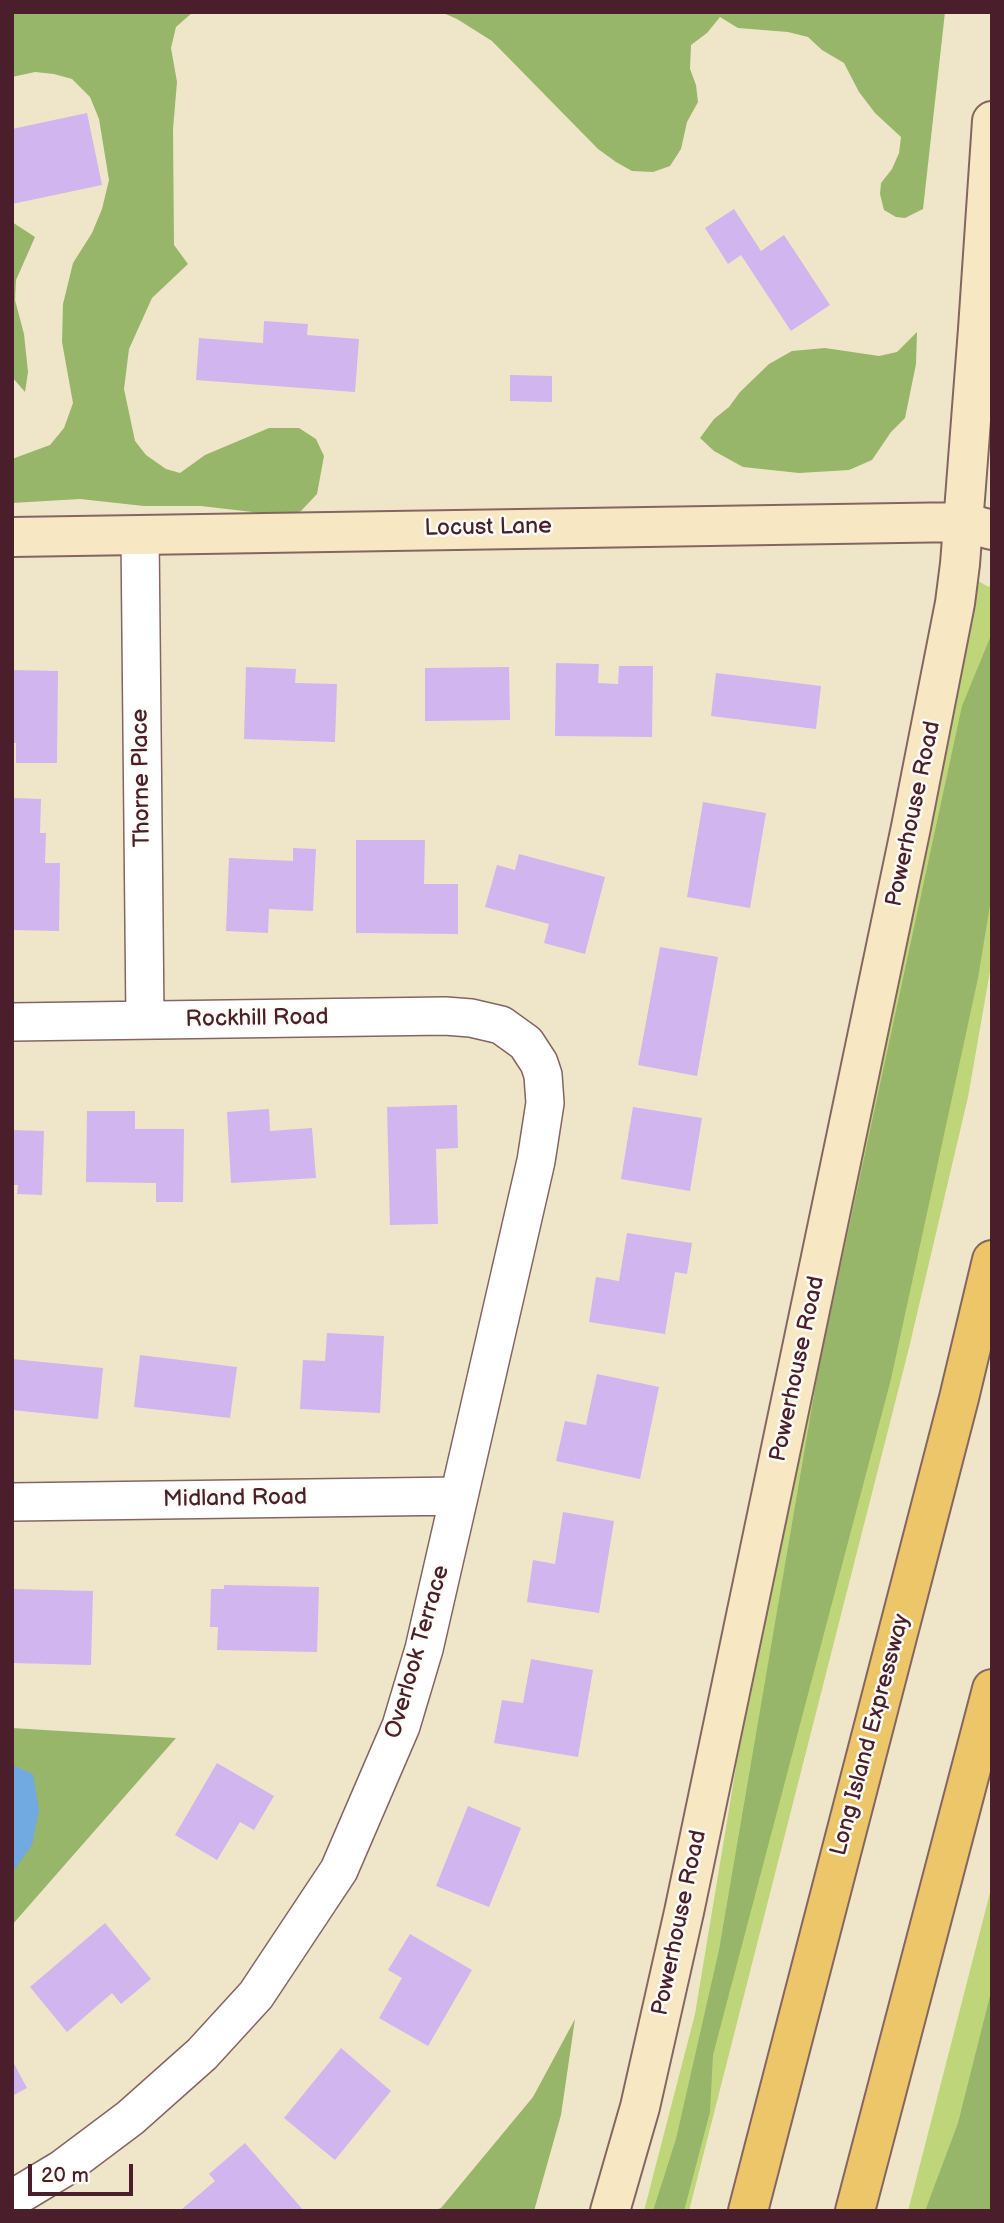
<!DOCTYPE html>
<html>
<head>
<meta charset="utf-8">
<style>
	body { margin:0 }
	#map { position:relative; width:1004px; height:2223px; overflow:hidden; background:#efe6c9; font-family:"Balsamiq Sans",sans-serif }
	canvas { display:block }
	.frame { position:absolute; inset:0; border:14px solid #4a1f2b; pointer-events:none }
	.scale { position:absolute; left:28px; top:2164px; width:105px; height:32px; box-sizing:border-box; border:4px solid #4a1f2b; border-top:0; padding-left:9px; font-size:21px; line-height:24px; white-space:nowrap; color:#4a1f2b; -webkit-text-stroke:5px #fdfcf7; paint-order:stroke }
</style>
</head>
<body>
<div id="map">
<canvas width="1004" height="2223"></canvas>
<div class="frame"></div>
<div class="scale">20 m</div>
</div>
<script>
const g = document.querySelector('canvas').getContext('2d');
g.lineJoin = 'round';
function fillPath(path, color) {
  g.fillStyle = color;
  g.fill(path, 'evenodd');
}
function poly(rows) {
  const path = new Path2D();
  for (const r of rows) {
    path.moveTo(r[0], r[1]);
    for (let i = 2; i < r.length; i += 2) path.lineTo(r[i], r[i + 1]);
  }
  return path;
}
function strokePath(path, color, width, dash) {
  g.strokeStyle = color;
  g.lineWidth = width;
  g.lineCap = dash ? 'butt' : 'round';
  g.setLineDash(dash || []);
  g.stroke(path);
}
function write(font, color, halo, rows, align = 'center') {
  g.font = font + ' "Balsamiq Sans",sans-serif';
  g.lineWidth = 5;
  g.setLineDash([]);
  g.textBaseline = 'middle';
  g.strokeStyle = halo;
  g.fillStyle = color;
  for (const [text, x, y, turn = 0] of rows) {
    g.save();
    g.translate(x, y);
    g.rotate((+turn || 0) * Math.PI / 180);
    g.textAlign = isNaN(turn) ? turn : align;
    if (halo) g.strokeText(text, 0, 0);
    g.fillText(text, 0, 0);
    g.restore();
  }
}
fillPath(poly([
	[978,581,989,587,992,581,992,960,968,1097,909,1348,689,2211,644,2211,695,2014,762,1610,814,1343,899,982],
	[992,1885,992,2211,908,2211]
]), '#bfd579');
fillPath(poly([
	[12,12,193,12,176,27,171,48,177,82,173,129,174,245,188,264,152,298,129,349,124,389,135,441,146,455,166,469,180,473,205,455,269,428,299,428,316,439,324,456,317,494,301,511,287,516,201,506,144,506,80,499,12,503,12,459,50,445,64,428,73,403,62,342,63,304,73,263,92,233,102,209,109,180,99,119,90,97,72,79,54,74,35,72,12,77],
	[441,12,945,12,923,209,905,218,896,217,884,210,880,194,881,183,892,169,899,153,901,137,875,113,859,92,844,63,822,50,808,37,788,32,738,28,720,17,707,33,691,45,690,69,696,85,698,102,687,122,681,149,670,166,653,172,632,171,616,162,598,149,492,41,457,19],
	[12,222,35,237,16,280,15,300,24,334,28,372,25,392,12,377],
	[917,332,916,364,905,418,891,432,872,460,849,470,799,473,743,467,714,451,700,438,714,419,729,407,740,392,769,364,792,351,825,348,879,356,897,352],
	[992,633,992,893,978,978,891,1379,713,2055,710,2112,684,2211,653,2211,676,2139,719,1950,819,1366,962,706],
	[12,1728,176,1738,12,1925],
	[992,1988,992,2211,925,2211,958,2123],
	[575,2019,561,2115,534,2211,433,2211,441,2208,533,2097]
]), '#97b669');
fillPath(poly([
	[12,1765,33,1774,39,1810,32,1845,12,1873]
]), '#70aae0');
fillPath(poly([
	[87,113,102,185,12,204,12,129],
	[734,209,761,251,784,235,830,305,791,331,741,255,728,264,705,228],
	[264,321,308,324,307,335,359,339,355,392,196,380,199,338,263,343],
	[510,375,552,376,552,402,510,401],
	[556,663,599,664,598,683,618,684,619,666,653,666,652,737,555,736],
	[246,667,296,669,295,683,337,684,335,742,244,739],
	[509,667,510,720,425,721,425,668],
	[12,670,58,671,57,763,16,763,16,743,12,743],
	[716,673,821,686,816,729,711,716],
	[12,798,41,799,40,833,46,833,45,863,60,863,59,931,12,930],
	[703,802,766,813,750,908,687,897],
	[356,840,425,840,424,884,458,884,458,934,356,933],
	[293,848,316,849,313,911,269,909,268,933,226,931,229,858,293,861],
	[519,854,605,877,585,954,544,943,549,924,485,907,497,865,515,870],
	[660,947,718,957,697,1076,638,1065],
	[457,1105,458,1148,436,1149,438,1224,390,1225,387,1107],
	[633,1107,702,1118,690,1191,621,1179],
	[269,1109,270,1131,312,1128,316,1178,231,1183,227,1112],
	[87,1111,135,1111,135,1129,184,1129,183,1202,156,1202,156,1183,86,1182],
	[12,1130,44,1131,42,1195,17,1194,18,1185,12,1185],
	[627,1233,692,1243,687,1274,675,1272,665,1334,589,1322,596,1277,619,1281],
	[327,1333,384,1336,380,1413,300,1409,303,1360,325,1361],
	[140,1355,237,1367,230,1418,134,1407],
	[12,1359,103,1368,98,1419,12,1410],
	[597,1374,659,1387,640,1479,556,1461,565,1421,586,1425],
	[563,1512,614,1521,599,1613,527,1602,533,1560,555,1564],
	[224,1585,319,1587,317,1652,217,1650,218,1627,210,1627,211,1589,224,1589],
	[12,1589,93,1591,91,1665,12,1663],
	[531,1659,593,1670,578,1757,494,1743,502,1700,523,1703],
	[217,1763,274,1796,254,1830,240,1822,217,1860,175,1835],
	[468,1806,521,1828,489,1907,436,1886],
	[105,1923,151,1979,121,2004,112,1993,67,2032,30,1987],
	[410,1934,472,1970,428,2046,379,2018,402,1978,388,1970],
	[341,2048,391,2091,335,2160,284,2118],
	[12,2060,27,2088,12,2096],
	[245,2143,304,2211,183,2211,182,2209,215,2181,209,2174]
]), '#d0b5ef');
const street = poly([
	[140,535,145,1020],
	[12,1022,445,1016,471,1018,501,1025,526,1043,539,1063,543,1075,545,1103,536,1161,424,1649,401,1726,339,1870,256,1995,202,2054,130,2118,62,2169,12,2199],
	[12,1502,459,1496]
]);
const secondary = poly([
	[12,537,963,522,992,530],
	[610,2211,640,2107,684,1912,911,827,955,603,960,564,978,329,992,121]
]);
const highway = poly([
	[748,2211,959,1398,992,1260],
	[855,2211,992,1689]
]);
strokePath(street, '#846562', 40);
strokePath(secondary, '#846562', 42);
strokePath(highway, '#846562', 42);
strokePath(street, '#fff', 37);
strokePath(secondary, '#f7e8c3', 38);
strokePath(highway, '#ecc669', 38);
write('23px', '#4a1f2b', '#fdfcf7', [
	["Locust Lane",488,528,-1],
	["Thorne Place",142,778,-91],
	["Powerhouse Road",914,814,-78],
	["Rockhill Road",257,1019,-1],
	["Powerhouse Road",798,1369,-78],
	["Midland Road",235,1499,-1],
	["Overlook Terrace",418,1652,-74],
	["Long Island Expressway",871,1735,-75],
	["Powerhouse Road",680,1923,-78]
]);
</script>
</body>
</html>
